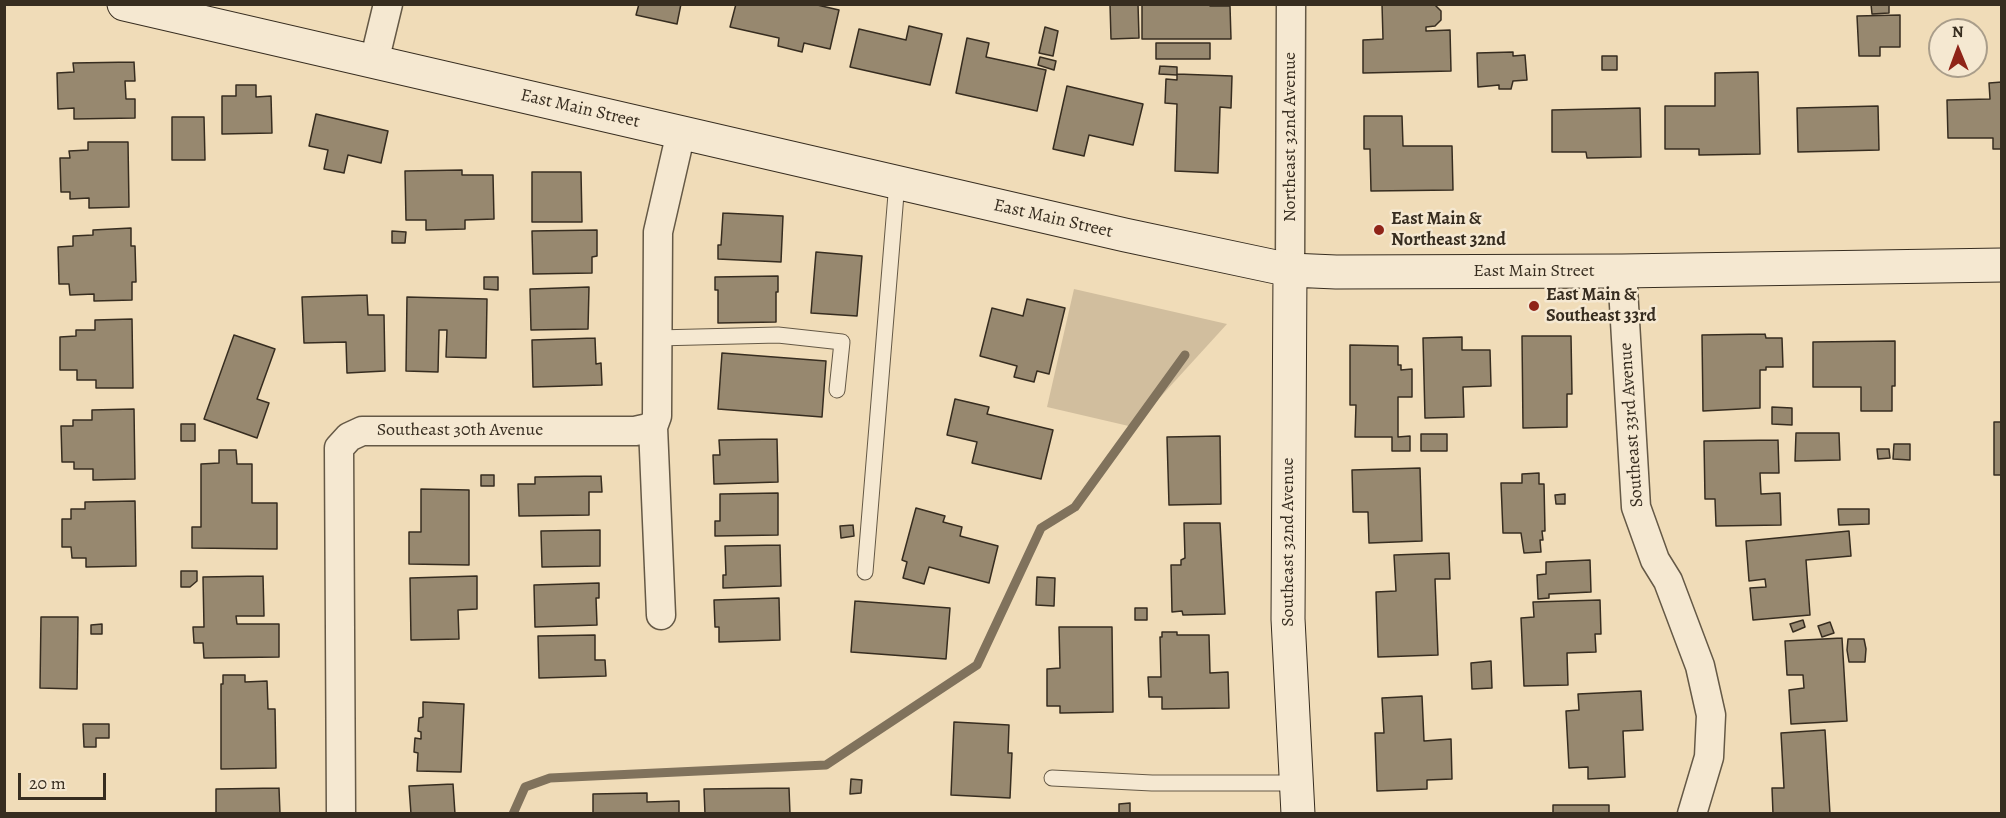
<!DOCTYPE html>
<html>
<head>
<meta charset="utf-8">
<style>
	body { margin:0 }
	#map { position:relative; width:2006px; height:818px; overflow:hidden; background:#f0dcb8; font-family:Alegreya,serif }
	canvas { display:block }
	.frame { position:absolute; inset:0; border:6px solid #372d20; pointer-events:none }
	.north { position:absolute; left:1928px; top:18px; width:60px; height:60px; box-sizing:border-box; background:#f5e8d1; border:2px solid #a99d8a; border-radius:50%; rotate:359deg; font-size:16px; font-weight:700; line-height:24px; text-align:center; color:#372d20 }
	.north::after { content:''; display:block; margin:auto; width:21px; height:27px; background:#8f2418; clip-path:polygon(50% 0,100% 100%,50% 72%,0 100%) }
	.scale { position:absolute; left:18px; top:773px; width:88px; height:27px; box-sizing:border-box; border:3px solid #372d20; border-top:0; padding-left:8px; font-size:18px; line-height:21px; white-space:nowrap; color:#372d20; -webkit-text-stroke:4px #f5e8d1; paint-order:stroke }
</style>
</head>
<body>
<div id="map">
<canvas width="2006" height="818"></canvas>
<div class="frame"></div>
<div class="north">N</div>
<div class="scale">20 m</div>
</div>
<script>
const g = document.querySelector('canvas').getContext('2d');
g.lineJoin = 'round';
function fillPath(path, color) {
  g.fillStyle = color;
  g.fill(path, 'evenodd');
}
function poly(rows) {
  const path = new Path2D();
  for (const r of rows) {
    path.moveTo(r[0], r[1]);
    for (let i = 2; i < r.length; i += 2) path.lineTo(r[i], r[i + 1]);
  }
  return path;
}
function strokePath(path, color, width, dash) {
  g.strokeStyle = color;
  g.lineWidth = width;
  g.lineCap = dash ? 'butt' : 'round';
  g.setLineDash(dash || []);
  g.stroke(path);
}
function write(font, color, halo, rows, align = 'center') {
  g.font = font + ' Alegreya,serif';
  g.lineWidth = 5;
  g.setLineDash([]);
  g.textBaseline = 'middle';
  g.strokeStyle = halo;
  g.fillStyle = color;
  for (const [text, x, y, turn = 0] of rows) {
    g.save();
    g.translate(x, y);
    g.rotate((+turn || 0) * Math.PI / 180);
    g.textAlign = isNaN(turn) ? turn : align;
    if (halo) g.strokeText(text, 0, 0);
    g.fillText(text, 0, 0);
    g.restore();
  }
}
fillPath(poly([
	[1074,289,1227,324,1133,427,1047,407]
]), '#d1be9e');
strokePath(poly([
	[513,814,525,787,550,778,826,765,977,665,1041,528,1075,507,1185,355]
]), '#80725c', 9);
const building = poly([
	[639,4,681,4,677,24,636,15,639,4],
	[736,4,813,4,839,10,830,49,804,43,802,52,778,46,779,38,730,27,736,4],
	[1110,4,1138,4,1139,38,1111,39,1110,4],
	[1142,4,1210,4,1210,6,1230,6,1231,39,1142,39,1142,4],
	[1382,4,1435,5,1441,11,1441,20,1435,26,1426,27,1426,31,1450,30,1451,71,1363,73,1363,40,1383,39,1382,4],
	[1871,4,1889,4,1889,13,1872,14,1871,4],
	[1900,15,1900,47,1880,47,1880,56,1859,56,1857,16,1900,15],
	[909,26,942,34,930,85,850,67,859,29,906,40,909,26],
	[1045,27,1058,31,1053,56,1039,53,1045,27],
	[967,38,989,43,986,57,1046,70,1037,111,956,93,967,38],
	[1156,43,1210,43,1210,59,1156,59,1156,43],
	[1513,52,1513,56,1525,55,1527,80,1513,81,1511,89,1499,89,1499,85,1478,87,1477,53,1513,52],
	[1602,56,1617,56,1617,70,1602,70,1602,56],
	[1040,57,1056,61,1054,70,1038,65,1040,57],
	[134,62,135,81,125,81,126,99,135,99,135,118,74,119,74,108,58,109,57,73,74,72,73,63,134,62],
	[1160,66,1177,67,1177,75,1159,74,1160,66],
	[1758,72,1760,154,1699,155,1699,149,1665,149,1665,106,1715,106,1715,73,1758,72],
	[1177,74,1232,76,1231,108,1220,107,1218,173,1175,171,1177,104,1165,103,1166,79,1177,80,1177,74],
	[2002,82,2002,149,1993,149,1993,138,1948,138,1947,100,1990,99,1989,83,2002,82],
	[236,85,256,85,256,97,271,96,272,133,222,134,222,96,236,96,236,85],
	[1067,86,1143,104,1133,145,1089,135,1084,156,1053,149,1067,86],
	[1878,106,1879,150,1798,152,1797,108,1878,106],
	[1640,108,1641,157,1587,158,1586,152,1552,152,1552,110,1640,108],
	[316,114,388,131,381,163,348,155,344,173,324,169,328,150,309,146,316,114],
	[1364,116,1402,116,1403,146,1452,146,1453,190,1371,191,1370,149,1364,149,1364,116],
	[172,117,204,117,205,160,172,160,172,117],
	[88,142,128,142,129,207,89,208,89,198,70,199,70,192,61,192,60,158,70,158,69,151,88,150,88,142],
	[462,170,462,175,493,175,494,219,465,220,465,229,426,230,426,220,406,220,405,171,462,170],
	[532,172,581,172,582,222,532,222,532,172],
	[723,213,783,216,781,262,718,259,718,245,721,245,723,213],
	[131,228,131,246,135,246,136,282,132,282,132,300,94,301,94,294,70,295,69,284,59,284,58,247,73,246,73,236,93,235,93,230,131,228],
	[597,230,597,256,592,257,592,273,533,274,532,231,597,230],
	[392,231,406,232,405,243,392,243,392,231],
	[816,252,862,256,857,316,811,313,816,252],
	[778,276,778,292,776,292,776,322,718,323,718,290,715,290,715,277,778,276],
	[484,277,498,277,498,290,484,289,484,277],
	[589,287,588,329,531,330,530,289,589,287],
	[367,295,368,315,384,315,385,371,347,373,346,342,304,343,302,297,367,295],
	[407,297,487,299,486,358,446,357,447,330,439,330,438,372,406,371,407,297],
	[1027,299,1065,308,1049,374,1037,371,1034,382,1014,377,1017,366,980,356,992,308,1023,316,1027,299],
	[132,319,133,388,96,388,96,380,77,380,77,370,60,370,60,337,76,336,76,330,95,330,95,320,132,319],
	[1765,334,1766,338,1782,338,1783,367,1766,367,1766,370,1760,370,1760,408,1703,411,1702,335,1765,334],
	[234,335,275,349,257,399,269,403,257,438,204,419,234,335],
	[1522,336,1571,336,1572,394,1567,394,1567,427,1523,428,1522,336],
	[1462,337,1462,350,1490,350,1491,386,1463,387,1464,417,1425,418,1423,338,1462,337],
	[595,338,596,364,601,363,602,385,533,387,532,340,595,338],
	[1895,341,1895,386,1892,386,1892,411,1861,411,1861,387,1813,387,1813,342,1895,341],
	[1350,345,1398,346,1398,365,1401,365,1401,370,1412,369,1412,397,1398,397,1398,437,1410,436,1410,451,1392,451,1392,437,1355,437,1356,405,1350,405,1350,345],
	[722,353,826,361,822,417,718,409,722,353],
	[955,399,989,407,987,414,1053,430,1041,479,972,463,977,442,947,435,955,399],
	[1772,407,1792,408,1792,425,1772,424,1772,407],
	[134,409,135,479,93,480,93,469,74,469,74,462,62,462,61,426,73,426,73,420,92,420,92,410,134,409],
	[1994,422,2002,422,2002,475,1994,475,1994,422],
	[181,424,195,424,195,441,181,441,181,424],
	[1796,433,1839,433,1840,460,1795,461,1796,433],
	[1421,434,1447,434,1447,451,1421,451,1421,434],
	[1220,436,1221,504,1169,505,1167,437,1220,436],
	[777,439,778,482,714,484,713,455,720,455,719,440,777,439],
	[1778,440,1779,473,1760,473,1761,494,1780,493,1781,525,1716,526,1715,499,1705,499,1704,441,1778,440],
	[1894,444,1910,444,1910,460,1893,459,1894,444],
	[1877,449,1889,449,1890,458,1878,459,1877,449],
	[219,450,236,450,237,464,252,464,252,503,277,503,277,549,192,548,192,527,201,527,201,464,219,463,219,450],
	[1420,468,1422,541,1369,543,1368,512,1353,512,1352,470,1420,468],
	[1539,473,1539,484,1544,484,1545,531,1542,531,1543,540,1540,540,1541,552,1524,553,1521,533,1503,533,1501,483,1522,483,1522,474,1539,473],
	[481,475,494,475,494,486,481,486,481,475],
	[601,476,602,492,589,492,589,515,519,516,518,484,535,484,535,477,601,476],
	[421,489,469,490,469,565,409,564,409,532,421,532,421,489],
	[778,493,778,535,715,536,715,521,720,521,720,494,778,493],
	[1565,494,1565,504,1556,504,1555,495,1565,494],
	[135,501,136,566,86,567,86,558,72,558,71,547,62,547,62,519,71,519,71,509,85,509,85,502,135,501],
	[916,508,945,516,943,522,962,527,960,536,998,546,989,583,929,567,924,584,903,578,907,562,902,560,916,508],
	[1838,509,1869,509,1869,524,1839,525,1838,509],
	[1184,523,1220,523,1225,614,1183,615,1182,611,1172,612,1171,565,1181,565,1181,560,1185,558,1184,523],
	[853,525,854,536,841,538,840,526,853,525],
	[600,530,600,566,542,567,541,531,600,530],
	[1849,531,1851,556,1806,560,1810,615,1753,620,1750,588,1766,587,1765,579,1749,581,1746,541,1849,531],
	[780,545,781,586,723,588,723,575,726,575,725,546,780,545],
	[1449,553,1450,579,1435,579,1438,655,1378,657,1376,592,1396,591,1394,555,1449,553],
	[1590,560,1591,592,1549,594,1549,598,1538,599,1537,575,1546,574,1546,562,1590,560],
	[181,571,197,571,197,581,190,587,181,587,181,571],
	[263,576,264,616,236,616,237,624,279,624,279,657,204,658,203,643,194,643,193,627,204,627,203,577,263,576],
	[477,576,477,609,458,610,459,639,411,640,410,578,477,576],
	[1037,577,1055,578,1054,606,1036,605,1037,577],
	[599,583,599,598,596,598,597,625,535,627,534,585,599,583],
	[779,598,780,640,719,642,719,627,715,627,714,600,779,598],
	[1600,600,1601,634,1595,634,1596,652,1567,653,1568,685,1524,686,1521,618,1534,617,1533,602,1600,600],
	[855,601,950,608,946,659,851,652,855,601],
	[1135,608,1147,608,1147,620,1135,620,1135,608],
	[41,617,78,617,77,689,40,688,41,617],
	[1803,620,1805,627,1793,632,1790,624,1803,620],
	[1830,622,1834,633,1822,637,1818,626,1830,622],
	[102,624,102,634,91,634,91,625,102,624],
	[1059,627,1112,627,1113,712,1060,713,1060,706,1047,706,1047,669,1060,668,1059,627],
	[1162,632,1177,632,1177,635,1209,635,1210,673,1228,672,1229,708,1162,709,1162,697,1149,697,1148,677,1161,677,1160,637,1162,637,1162,632],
	[595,635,595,660,605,660,606,676,539,678,538,636,595,635],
	[1842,638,1847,721,1791,724,1789,690,1804,688,1803,675,1787,675,1785,641,1842,638],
	[1848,639,1864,639,1866,649,1865,662,1849,662,1847,650,1848,639],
	[1491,661,1492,688,1472,689,1471,663,1491,661],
	[223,675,245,675,245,682,267,681,268,709,275,709,276,768,221,769,221,684,223,684,223,675],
	[1641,691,1643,730,1623,731,1625,777,1588,779,1588,767,1569,768,1566,711,1579,710,1578,694,1641,691],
	[1422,696,1424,741,1451,739,1452,779,1427,780,1427,789,1377,791,1375,733,1384,733,1382,698,1422,696],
	[423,702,464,704,461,772,417,771,418,753,414,752,415,738,421,739,421,732,418,731,419,718,423,717,423,702],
	[954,722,1009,725,1008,753,1012,753,1010,798,951,795,954,722],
	[83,724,109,724,109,738,96,738,96,747,84,747,83,724],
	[1825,730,1830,814,1773,814,1772,788,1784,788,1781,733,1825,730],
	[851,779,862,780,861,793,850,794,851,779],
	[453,784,455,814,411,814,409,786,453,784],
	[279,788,280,814,216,814,216,789,279,788],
	[789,788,790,814,705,814,704,789,789,788],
	[647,793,647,802,679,801,679,814,593,814,593,794,647,793],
	[1130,803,1130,814,1119,814,1119,804,1130,803],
	[1553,805,1609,805,1609,814,1553,814,1553,805]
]);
fillPath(building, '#97886f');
strokePath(building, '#372d20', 1.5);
const lane = poly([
	[657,338,778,335,842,342,837,390],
	[865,572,897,182],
	[1052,778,1152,783,1297,783]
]);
const street = poly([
	[374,62,388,4],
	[1290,270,1291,4],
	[1622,271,1636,507,1655,560,1668,581,1700,666,1711,715,1709,757,1692,814],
	[653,427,661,615],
	[341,814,339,448,349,437,362,431,635,431,653,427,657,416,658,232,681,132]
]);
const secondary = poly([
	[124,4,1125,235,1290,270,1336,272,1622,271,2002,265],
	[1290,270,1288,619,1298,814]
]);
strokePath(lane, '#655946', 17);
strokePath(street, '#655946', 31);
strokePath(secondary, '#372d20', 35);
strokePath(lane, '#f5e8d1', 15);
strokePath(street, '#f5e8d1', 28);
strokePath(secondary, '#f5e8d1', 33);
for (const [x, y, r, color] of [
	[1379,230,6,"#8f2418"],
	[1534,306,6,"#8f2418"]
]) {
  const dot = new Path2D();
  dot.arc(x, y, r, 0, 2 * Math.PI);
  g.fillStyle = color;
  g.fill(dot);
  strokePath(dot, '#f5e8d1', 2);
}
write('18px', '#372d20', '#f5e8d1', [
	["East Main Street",580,109,13],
	["Northeast 32nd Avenue",1291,137,-90],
	["East Main Street",1053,219,13],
	["East Main Street",1534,272],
	["Southeast 33rd Avenue",1632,425,-94],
	["Southeast 30th Avenue",460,431],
	["Southeast 32nd Avenue",1289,542,-90]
]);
write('bold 18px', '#372d20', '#f5e8d1', [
	["East Main &",1391,220],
	["Northeast 32nd",1391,241],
	["East Main &",1546,296],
	["Southeast 33rd",1546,317]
], 'left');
</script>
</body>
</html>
